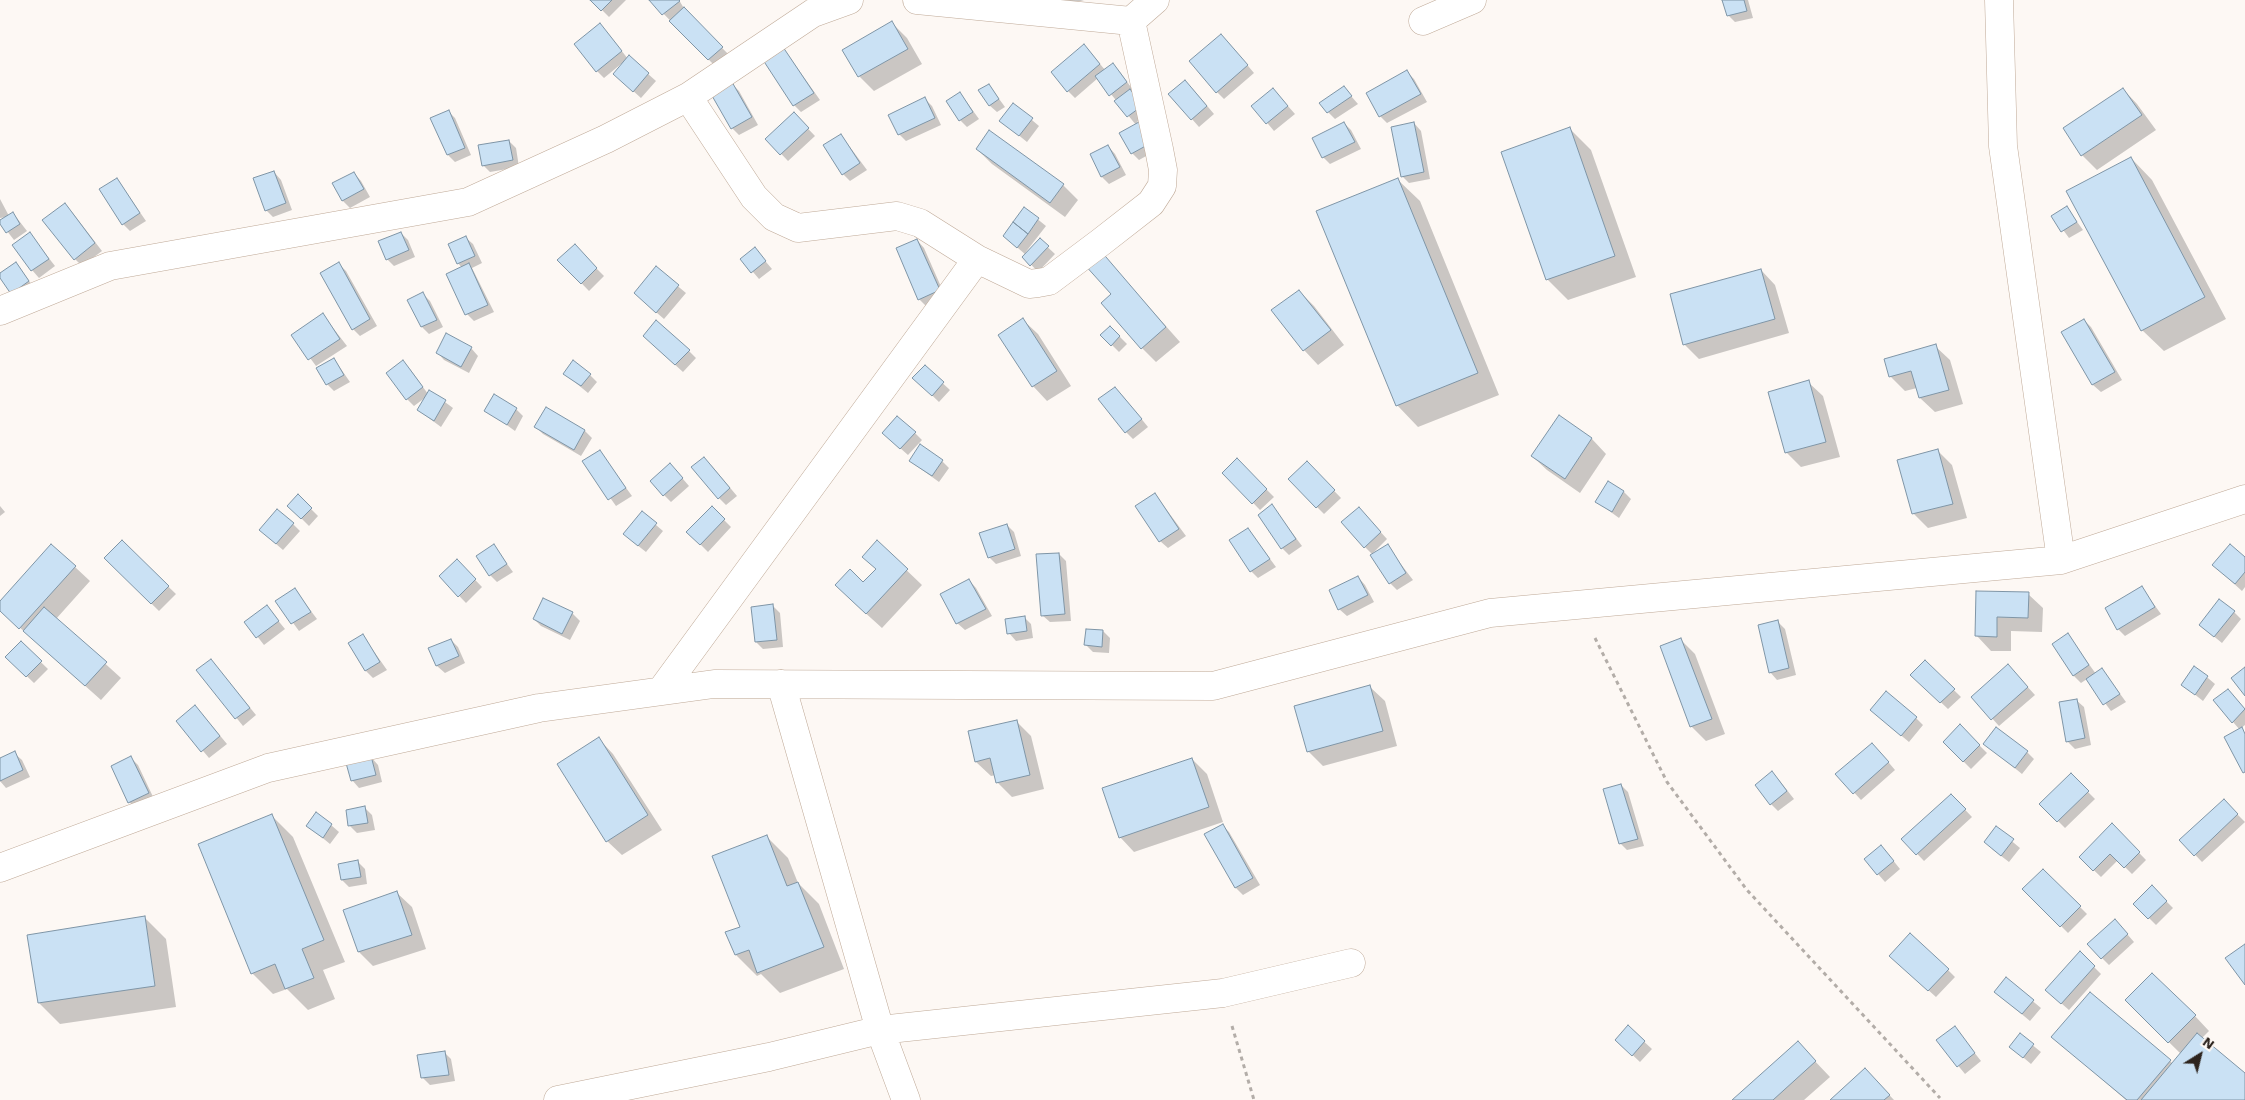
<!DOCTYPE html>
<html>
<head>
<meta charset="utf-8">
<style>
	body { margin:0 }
	#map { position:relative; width:2245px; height:1100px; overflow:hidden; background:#fdf8f4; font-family:"Work Sans",sans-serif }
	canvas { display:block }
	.north { position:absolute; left:2175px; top:1030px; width:50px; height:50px; -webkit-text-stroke:4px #fdf8f4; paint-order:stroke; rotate:36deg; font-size:14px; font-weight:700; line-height:20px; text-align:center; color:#2d241e }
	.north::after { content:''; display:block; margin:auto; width:18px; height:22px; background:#2d241e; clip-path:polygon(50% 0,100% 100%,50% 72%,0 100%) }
</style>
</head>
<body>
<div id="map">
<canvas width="2245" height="1100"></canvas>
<div class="north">N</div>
</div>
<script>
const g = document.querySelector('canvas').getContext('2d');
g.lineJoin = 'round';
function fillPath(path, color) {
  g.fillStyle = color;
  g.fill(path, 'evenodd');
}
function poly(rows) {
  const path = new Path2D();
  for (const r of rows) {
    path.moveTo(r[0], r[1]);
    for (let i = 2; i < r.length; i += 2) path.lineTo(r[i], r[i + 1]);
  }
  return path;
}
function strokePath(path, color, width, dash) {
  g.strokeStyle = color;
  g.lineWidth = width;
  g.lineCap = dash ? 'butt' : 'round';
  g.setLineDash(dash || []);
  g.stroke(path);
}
fillPath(poly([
	[592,0,626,0,609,17],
	[650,0,679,0,685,10,729,55,716,67],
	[1042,0,1084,0,1050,10],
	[1724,0,1748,0,1753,18,1735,22,1728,15],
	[892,23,907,38,922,64,874,91,859,76],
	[607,32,628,59,629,57,656,81,641,98,622,81,621,64,604,78,597,71],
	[1228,42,1254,73,1224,99,1217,92],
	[783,48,820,100,801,112,794,105],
	[1091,53,1105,70,1113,65,1120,72,1133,90,1131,92,1148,113,1137,122,1146,130,1157,150,1139,160,1132,153,1136,125,1098,78,1075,98,1068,91],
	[1407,72,1414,79,1427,102,1387,123,1380,116],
	[732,84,739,91,758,125,739,135,732,128],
	[989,85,1005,107,997,112,989,105],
	[1192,88,1214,114,1199,127,1170,94],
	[1344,88,1358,104,1335,119,1328,112],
	[2123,89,2137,104,2156,130,2097,170,2082,155],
	[960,93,979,119,967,127,960,120],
	[1280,97,1295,114,1274,131,1253,106],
	[925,99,932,106,941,125,906,141,899,134],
	[1013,104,1039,126,1027,142,1001,121],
	[448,111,455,118,471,155,455,162,448,155],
	[794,114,815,136,788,161,767,139],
	[1344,123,1351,130,1361,149,1330,164,1323,157],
	[1414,123,1421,131,1430,179,1409,183,1402,176],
	[1570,129,1591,150,1636,277,1568,300,1547,279],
	[841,135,867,170,850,181,843,174],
	[509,141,516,148,519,167,490,172,483,165],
	[1108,146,1115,154,1126,175,1109,184,1102,177,1091,155],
	[977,149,1063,185,1078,200,1065,217,992,164],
	[2131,158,2152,180,2226,319,2164,351,2142,330],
	[274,172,281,180,292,210,273,217,266,210],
	[354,173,361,181,370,197,350,208,343,201,334,184],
	[117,179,146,221,130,231,123,224],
	[1398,180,1420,201,1499,395,1418,427,1397,405],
	[0,199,9,216,13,213,27,231,14,240,0,222,7,217,0,218],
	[2067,208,2083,230,2069,238,2053,216],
	[1025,209,1046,226,1025,253,1040,240,1055,254,1038,272,1024,257,1026,255,1004,236],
	[72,212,102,251,82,266,75,259],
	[401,233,408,240,415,257,394,266,387,259],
	[30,234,55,266,39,278,32,270],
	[465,237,473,244,482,263,472,268,494,312,474,321,467,314,462,268,458,263],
	[917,240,924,248,946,298,926,306,919,299],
	[574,246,604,276,589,291,559,260],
	[755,249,772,269,759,279,742,259],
	[1100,252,1180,342,1156,362,1142,348,1112,295],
	[16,263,35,289,19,300,0,276],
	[339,264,346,271,377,326,360,336,353,329],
	[656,268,686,293,664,319,642,300],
	[1761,270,1775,285,1789,333,1699,359,1684,344],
	[1299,291,1314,306,1344,345,1318,365,1304,350],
	[423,294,430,301,443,327,429,334,422,327,409,301],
	[323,315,347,346,316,366,293,335],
	[1023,320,1038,334,1071,386,1047,401,1033,386],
	[2084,320,2091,327,2122,380,2101,392,2093,385,2063,333],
	[1110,327,1127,344,1119,352,1102,335],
	[651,343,689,351,696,358,683,372],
	[1935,346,1950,360,1963,404,1935,412,1920,398,1917,388,1905,391,1891,377,1885,360],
	[471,348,478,356,469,373,444,360,437,352],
	[334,359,350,382,334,391,327,384],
	[925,367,950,390,939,402,914,378],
	[410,369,428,394,430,391,453,408,441,427,418,410,426,397,414,406,407,399],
	[565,374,590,375,597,382,588,393],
	[1808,382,1823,396,1840,457,1801,467,1786,452],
	[1122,395,1148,427,1133,439,1126,432],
	[516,409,523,416,515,431,486,410],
	[546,409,585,431,592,438,581,456,543,434,536,427],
	[1559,417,1592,439,1606,454,1580,493,1547,470,1532,456],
	[915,433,922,440,908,455,891,440],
	[1938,451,1952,465,1967,518,1928,528,1913,513],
	[600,452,632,496,616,506,584,461],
	[1237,460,1274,497,1260,510,1224,473],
	[910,461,942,461,949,468,939,482],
	[1307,463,1341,498,1324,514,1290,480],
	[711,465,737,496,726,505,719,498],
	[677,472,689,486,671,502,664,495],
	[1624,492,1631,499,1619,518,1597,502],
	[1155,494,1186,536,1168,548,1160,541],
	[298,496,318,516,309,526,289,506],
	[0,506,5,512,0,516],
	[1272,506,1302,546,1289,555,1282,548],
	[712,508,731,527,708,552,688,532],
	[642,513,663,531,646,552,632,541],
	[1366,516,1387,539,1372,554,1365,547],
	[293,524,300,531,283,550,268,537],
	[1007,525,1014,532,1021,556,996,564,989,557],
	[1248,529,1276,567,1258,578,1251,571],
	[122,542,176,594,159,611,105,558],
	[877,542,922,585,882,628,851,600,877,570,864,557],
	[494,546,513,572,497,582,490,575],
	[1387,546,1413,580,1397,590,1390,583],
	[1059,554,1066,561,1071,621,1050,622,1042,615],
	[2245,558,2245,587,2242,591,2221,572],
	[457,561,482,587,466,603,440,576],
	[75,567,90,581,56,619,121,678,101,700,0,610,0,603],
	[1358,577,1365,585,1374,602,1347,616,1339,609],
	[969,580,976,588,992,616,965,630,957,623],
	[2142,588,2161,614,2125,636,2118,629],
	[295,590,317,619,299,631,277,601],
	[1977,592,2028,594,2043,608,2042,632,2011,631,2011,651,1991,651,1977,636],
	[544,599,572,613,580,621,570,640,541,626,534,619],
	[773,606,780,613,783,647,763,649,756,642],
	[267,607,285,629,264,645,246,622],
	[2234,612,2241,619,2222,643,2200,625],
	[1024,617,1031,624,1033,638,1016,641,1009,633],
	[1778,622,1785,629,1796,675,1777,680,1770,672],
	[1103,631,1110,638,1109,653,1093,652,1086,645],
	[2068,635,2096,674,2102,669,2126,702,2111,711,2087,679,2081,683,2074,676,2054,644],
	[363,636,387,670,373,678,366,671,350,643],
	[451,640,458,647,465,663,445,673,437,666,430,649],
	[1681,640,1695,654,1725,734,1706,741,1691,726],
	[21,643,48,669,34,683,7,657],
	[211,660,256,715,243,726,198,670],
	[1925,662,1961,697,1948,709,1912,675],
	[2195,667,2215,684,2203,701,2183,685],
	[2015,673,2035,695,1999,726,1973,697],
	[1370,687,1385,701,1397,746,1323,766,1308,751],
	[2228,690,2245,709,2245,725,2241,728,2245,733,2245,773,2240,730,2233,722],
	[2076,700,2084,707,2091,745,2075,749,2068,742],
	[202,714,227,744,209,758,178,721],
	[1879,717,1916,718,1923,725,1909,742],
	[1016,721,1031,736,1044,789,1012,797,997,782,996,775,991,776,976,762],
	[1960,726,1987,753,1971,769,1944,742],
	[599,739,613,754,662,830,622,855,607,841],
	[1985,744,2027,752,2034,759,2022,774],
	[1879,751,1895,770,1861,800,1837,774],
	[14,753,22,760,30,777,6,788,0,781,0,759],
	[371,757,378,765,382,782,359,788,352,780],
	[131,758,138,765,155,801,137,809,129,802],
	[1192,759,1207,774,1223,822,1134,852,1120,837],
	[2071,775,2095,799,2065,828,2041,804],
	[1779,780,1794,799,1778,811,1771,804],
	[1621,785,1628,792,1644,846,1627,850,1620,843],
	[1951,795,1972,817,1924,861,1903,839],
	[2224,801,2245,822,2202,862,2181,840],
	[365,808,372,815,375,830,357,833,350,826,347,811],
	[272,816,293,837,345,962,323,970,335,999,308,1010,287,989,273,994,252,973],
	[331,825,339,832,330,844,308,826],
	[1222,825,1229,832,1260,885,1243,895,1236,888],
	[2112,825,2146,860,2132,874,2118,860,2101,877,2080,857],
	[1996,828,2020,848,2009,862,1992,849],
	[766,836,788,858,798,883,819,904,844,969,780,993,761,974,757,976,736,955],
	[1888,854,1900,869,1885,882,1878,874],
	[357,861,365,869,367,884,349,887,342,880],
	[2043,870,2087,914,2068,933,2024,889],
	[2152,887,2173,908,2156,925,2135,904],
	[397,893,412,907,426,949,373,966,359,952,344,911],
	[145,918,166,939,176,1007,60,1024,39,1003],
	[2122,928,2134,942,2109,965,2102,958],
	[2080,953,2101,974,2069,1010,2054,997],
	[1898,963,1948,970,1955,977,1936,997],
	[2006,979,2041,1008,2030,1021,1995,992],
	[2126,1000,2195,1016,2209,1031,2201,1039,2245,1075,2245,1100,2126,1100,2053,1037,2170,1061,2173,1064,2181,1054],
	[1628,1027,1652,1049,1640,1062,1624,1047],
	[1955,1028,1981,1061,1965,1074,1938,1041],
	[2020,1035,2041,1052,2031,1064,2011,1047],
	[444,1052,451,1059,455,1081,430,1085,423,1078],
	[1812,1058,1830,1077,1804,1100,1734,1100],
	[1879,1084,1894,1100,1832,1100]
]), '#0003');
const building = poly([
	[590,0,612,0,601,11,590,0],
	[649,0,679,0,680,1,662,15,649,0],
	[1722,0,1744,0,1747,11,1727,16,1722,0],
	[684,7,723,47,708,60,669,21,684,7],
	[892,21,908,49,858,77,842,50,892,21],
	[600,23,622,51,596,72,574,44,600,23],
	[1221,34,1248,65,1216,93,1189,61,1221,34],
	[1084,44,1100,64,1067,92,1051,72,1084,44],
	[783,47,814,93,793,106,763,60,783,47],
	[629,55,649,73,633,92,613,74,629,55],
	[1113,63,1127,82,1109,96,1095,76,1113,63],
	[1407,70,1421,94,1379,117,1366,93,1407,70],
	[1185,80,1207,106,1191,120,1168,94,1185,80],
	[732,82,752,117,731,129,711,94,732,82],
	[989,84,999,99,989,106,978,90,989,84],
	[1344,86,1352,96,1327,113,1319,103,1344,86],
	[1273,88,1288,106,1266,124,1251,106,1273,88],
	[2123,88,2142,115,2081,156,2063,128,2123,88],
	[1130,89,1142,106,1127,117,1114,101,1130,89],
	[960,92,973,112,959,121,946,101,960,92],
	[925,97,935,118,898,135,888,115,925,97],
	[1013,103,1033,118,1019,136,999,121,1013,103],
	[449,110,465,148,447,155,430,118,449,110],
	[794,112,809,128,780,155,765,139,794,112],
	[1139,122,1151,143,1131,154,1119,133,1139,122],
	[1344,122,1355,142,1322,158,1312,138,1344,122],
	[1414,122,1424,172,1401,177,1391,127,1414,122],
	[1570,127,1615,256,1546,280,1501,152,1570,127],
	[989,130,1064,184,1050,203,976,149,989,130],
	[841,134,860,163,842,175,823,145,841,134],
	[509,140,513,160,482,166,478,145,509,140],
	[1108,145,1120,167,1101,177,1090,154,1108,145],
	[2131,157,2205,297,2141,331,2066,191,2131,157],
	[274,171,286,203,265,211,253,178,274,171],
	[354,172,364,189,342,201,332,183,354,172],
	[117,178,140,213,122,225,99,189,117,178],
	[1398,178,1478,373,1396,406,1316,211,1398,178],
	[65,203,95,243,74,260,42,220,65,203],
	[2067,206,2077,222,2061,232,2051,216,2067,206],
	[1024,207,1039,218,1028,234,1013,222,1024,207],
	[13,212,20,224,6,233,0,224,0,220,13,212],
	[1013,222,1028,234,1017,248,1003,236,1013,222],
	[30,232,49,259,31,271,12,245,30,232],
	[401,232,409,250,386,260,378,241,401,232],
	[466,236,475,256,457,264,448,244,466,236],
	[1040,238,1049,246,1030,266,1022,257,1040,238],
	[917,239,940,290,918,300,896,248,917,239],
	[575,244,597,268,581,284,557,260,575,244],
	[755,247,766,261,751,273,740,259,755,247],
	[1100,250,1166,327,1141,349,1101,303,1111,294,1084,264,1100,250],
	[16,262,29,281,11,294,0,278,0,273,16,262],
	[339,262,370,319,352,330,320,273,339,262],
	[469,263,488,305,465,315,446,274,469,263],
	[656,266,679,285,656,313,634,293,656,266],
	[1761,269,1775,319,1683,345,1670,294,1761,269],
	[1299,290,1331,330,1303,351,1271,310,1299,290],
	[423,292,437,320,421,327,407,300,423,292],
	[323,313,340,339,308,360,291,335,323,313],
	[1023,318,1057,371,1032,387,998,335,1023,318],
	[2084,319,2115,372,2092,385,2061,332,2084,319],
	[656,320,690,350,675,365,643,336,656,320],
	[1110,326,1120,336,1111,346,1100,335,1110,326],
	[446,333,472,347,461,367,436,353,446,333],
	[1936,344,1949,390,1919,398,1911,371,1889,377,1884,359,1936,344],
	[334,358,344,375,326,385,316,368,334,358],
	[403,360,423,387,406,400,386,373,403,360],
	[573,360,591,374,581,386,563,374,573,360],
	[925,365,944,382,932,396,912,378,925,365],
	[1809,380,1826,442,1785,453,1768,392,1809,380],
	[1115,387,1142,419,1125,433,1098,399,1115,387],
	[429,390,446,400,434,421,417,410,429,390],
	[494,394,517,408,507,425,484,411,494,394],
	[546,407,585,430,574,450,534,427,546,407],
	[1559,415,1592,438,1565,479,1531,456,1559,415],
	[897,416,916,432,900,449,882,433,897,416],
	[920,444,943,460,932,476,909,461,920,444],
	[1938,449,1953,504,1912,514,1897,460,1938,449],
	[600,450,626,488,608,500,582,461,600,450],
	[704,457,730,488,718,499,691,467,704,457],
	[1237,458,1267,489,1252,504,1222,473,1237,458],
	[1307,461,1335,490,1316,508,1288,479,1307,461],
	[670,463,683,478,663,496,650,481,670,463],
	[1608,481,1624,491,1612,512,1595,502,1608,481],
	[1155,493,1179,529,1159,542,1135,506,1155,493],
	[298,494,312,508,301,519,287,506,298,494],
	[1272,504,1296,539,1281,549,1258,515,1272,504],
	[712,506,725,519,700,545,686,532,712,506],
	[1359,507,1381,532,1364,548,1341,522,1359,507],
	[277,509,294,523,276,544,259,530,277,509],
	[642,511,657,523,638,546,623,534,642,511],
	[1007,524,1015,549,988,558,979,533,1007,524],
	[1248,528,1270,559,1250,572,1229,540,1248,528],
	[122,540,169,586,151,604,104,558,122,540],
	[877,540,908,569,866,614,835,585,850,569,863,582,876,569,862,557,877,540],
	[51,544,76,566,19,629,0,611,0,601,51,544],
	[494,544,507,564,489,576,476,556,494,544],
	[1388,544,1406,573,1389,584,1370,555,1388,544],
	[2230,544,2245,557,2245,572,2235,584,2212,565,2230,544],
	[1059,553,1065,614,1041,616,1036,554,1059,553],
	[457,559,476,579,458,597,439,576,457,559],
	[1358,576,1368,595,1338,610,1329,590,1358,576],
	[969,579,986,609,956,624,940,594,969,579],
	[2142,586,2155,607,2117,630,2105,608,2142,586],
	[295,588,311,612,291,624,275,601,295,588],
	[1976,591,2029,592,2028,618,1997,617,1997,637,1975,636,1976,591],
	[543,598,573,612,562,634,533,619,543,598],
	[2219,599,2235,611,2214,637,2199,625,2219,599],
	[773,604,777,640,755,642,751,607,773,604],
	[267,605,279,621,256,638,244,622,267,605],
	[44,607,107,662,85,686,23,631,44,607],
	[1025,616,1027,631,1007,634,1005,619,1025,616],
	[1778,620,1789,668,1769,673,1758,625,1778,620],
	[1086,629,1103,630,1102,647,1084,645,1086,629],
	[2068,633,2089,665,2073,676,2052,644,2068,633],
	[363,634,380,662,365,671,348,643,363,634],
	[1681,638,1712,719,1690,727,1660,646,1681,638],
	[451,639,459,656,436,666,428,648,451,639],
	[21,641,42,661,26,677,5,657,21,641],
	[211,659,250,708,235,719,196,670,211,659],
	[1925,660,1955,689,1940,703,1910,675,1925,660],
	[2008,664,2028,687,1991,720,1971,697,2008,664],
	[2194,666,2208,676,2195,695,2181,685,2194,666],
	[2245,667,2245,696,2231,678,2245,667],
	[2102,668,2120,694,2103,705,2086,679,2102,668],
	[1370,685,1383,731,1307,752,1294,706,1370,685],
	[2228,689,2245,709,2232,723,2213,700,2228,689],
	[1886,691,1917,717,1901,736,1870,710,1886,691],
	[2077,699,2085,738,2066,742,2059,702,2077,699],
	[195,705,220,736,201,752,176,721,195,705],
	[1017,720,1030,775,996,783,990,758,975,762,968,731,1017,720],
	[1960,724,1980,745,1963,762,1943,742,1960,724],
	[1996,727,2028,751,2015,768,1983,744,1996,727],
	[2242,727,2245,734,2245,772,2243,773,2224,737,2242,727],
	[599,737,648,815,606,842,557,764,599,737],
	[1872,743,1889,762,1853,794,1835,774,1872,743],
	[15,751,23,770,0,781,0,758,15,751],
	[131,756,149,793,128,803,111,766,131,756],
	[371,756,376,775,351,781,346,763,371,756],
	[1192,758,1209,807,1119,838,1102,788,1192,758],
	[1772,771,1787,791,1770,805,1755,785,1772,771],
	[2071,773,2089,791,2057,822,2039,804,2071,773],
	[1621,784,1638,839,1619,844,1603,789,1621,784],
	[1951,794,1966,809,1916,855,1901,839,1951,794],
	[2224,799,2238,814,2194,856,2179,840,2224,799],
	[365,806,368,823,348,826,346,810,365,806],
	[316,812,332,824,323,838,306,826,316,812],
	[272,814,324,940,302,949,314,978,285,989,275,964,251,974,198,844,272,814],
	[2112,823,2140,852,2124,868,2110,854,2093,871,2079,857,2112,823],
	[1223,824,1253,878,1235,888,1204,834,1223,824],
	[1996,826,2014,839,2001,856,1984,842,1996,826],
	[767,835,787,886,798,882,824,947,757,973,749,950,735,955,725,932,740,927,712,856,767,835],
	[1881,845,1894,861,1877,875,1864,859,1881,845],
	[358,860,361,877,341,880,338,864,358,860],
	[2043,869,2081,906,2060,927,2022,889,2043,869],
	[2152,885,2167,901,2148,919,2133,904,2152,885],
	[397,891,412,935,358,952,343,910,397,891],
	[145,916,155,986,38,1003,27,935,145,916],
	[2115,919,2128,934,2101,959,2087,944,2115,919],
	[1910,933,1949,969,1928,991,1889,956,1910,933],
	[2245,944,2245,985,2225,958,2245,944],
	[2080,951,2095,966,2061,1004,2045,990,2080,951],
	[2152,973,2196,1015,2168,1043,2125,1000,2152,973],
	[2006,977,2034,1000,2022,1014,1994,992,2006,977],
	[2090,992,2171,1060,2137,1100,2127,1100,2051,1037,2090,992],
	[1628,1025,1645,1041,1632,1056,1615,1040,1628,1025],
	[1955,1026,1975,1053,1957,1067,1936,1040,1955,1026],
	[2020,1033,2034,1044,2023,1058,2009,1047,2020,1033],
	[2197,1033,2245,1073,2245,1100,2141,1100,2197,1033],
	[1798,1041,1816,1061,1773,1100,1732,1100,1798,1041],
	[445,1051,449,1075,421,1078,417,1055,445,1051],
	[1865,1068,1890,1095,1884,1100,1830,1100,1865,1068]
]);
fillPath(building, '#cae1f4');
strokePath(building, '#7f95a6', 1);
const street = poly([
	[917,0,1131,21,1155,0],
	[1999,0,2003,146,2061,560],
	[1423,21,1472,0],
	[688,97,754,197,774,217,798,228,897,216,920,223,977,259,1029,284,1038,283,1049,281,1101,242,1151,203,1162,186,1163,170,1159,149,1131,21],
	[0,311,110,266,468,202,606,139,688,97,813,13,849,0],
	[781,684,880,1030,906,1100],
	[661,691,977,259],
	[0,868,268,768,539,708,714,684,1213,686,1490,613,2061,560,2245,499],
	[558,1100,769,1057,880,1030,1223,993,1351,963]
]);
strokePath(street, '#bfa997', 29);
strokePath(poly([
	[1595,638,1667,782,1747,890,1940,1098],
	[1232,1026,1254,1100]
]), '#b3ada8', 3, [4, 4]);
strokePath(street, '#fff', 28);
</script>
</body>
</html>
